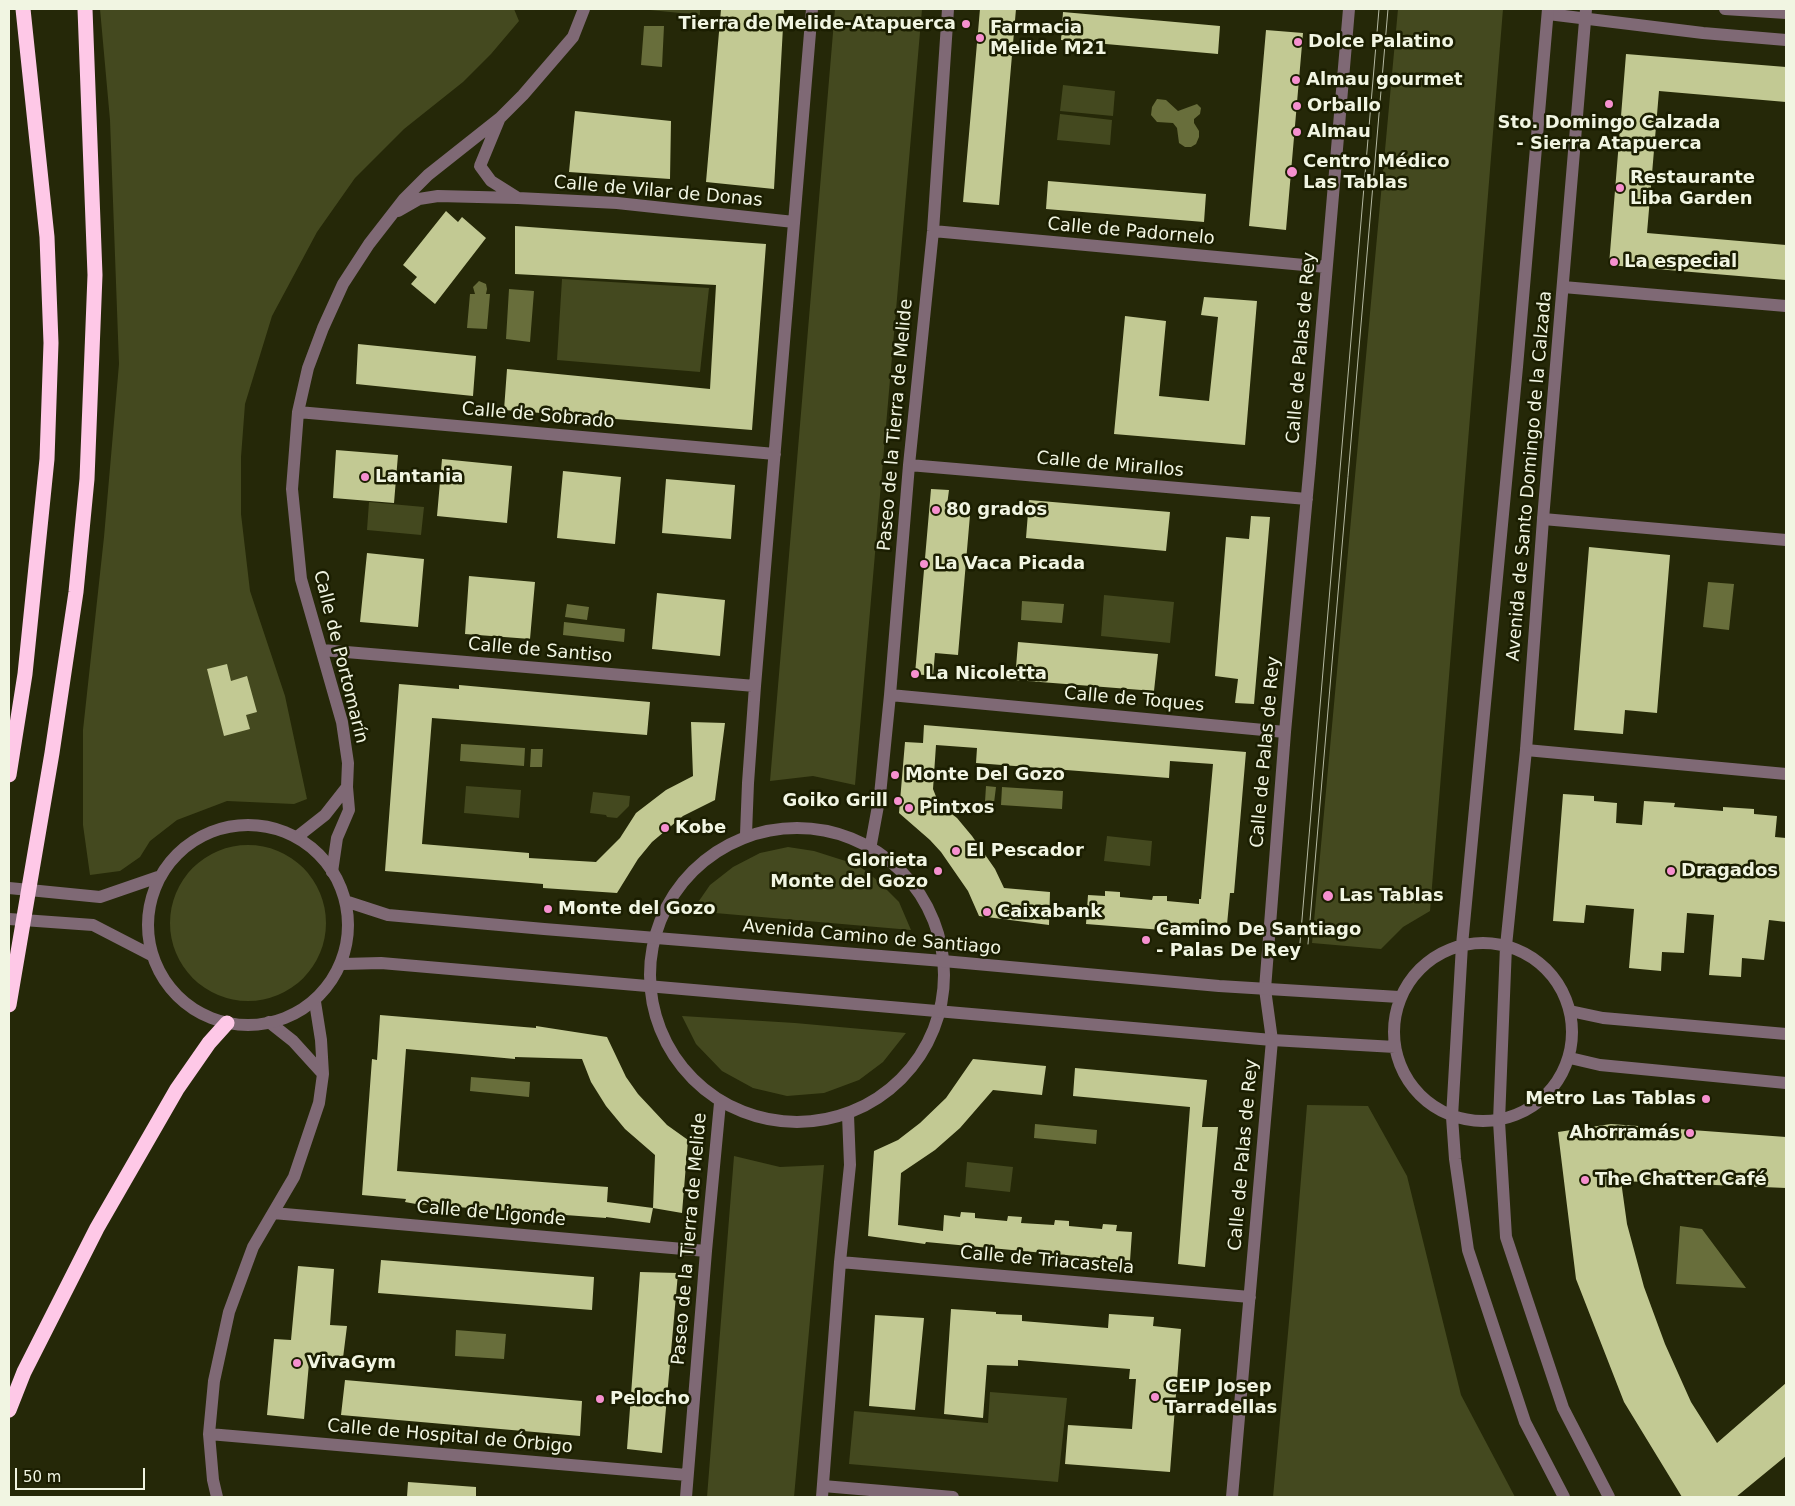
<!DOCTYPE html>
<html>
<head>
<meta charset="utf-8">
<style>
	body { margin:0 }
	#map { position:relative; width:1795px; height:1506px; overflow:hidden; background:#252808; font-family:"DejaVu Sans",sans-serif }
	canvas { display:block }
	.frame { position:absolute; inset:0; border:10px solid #f1f5e2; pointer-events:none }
	.scale { position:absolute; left:15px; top:1468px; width:130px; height:22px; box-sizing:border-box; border:2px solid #f1f5e2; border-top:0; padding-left:6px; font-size:15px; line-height:18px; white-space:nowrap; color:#f1f5e2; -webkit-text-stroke:4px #1b1e01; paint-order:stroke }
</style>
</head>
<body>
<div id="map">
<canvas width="1795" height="1506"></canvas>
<div class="frame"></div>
<div class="scale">50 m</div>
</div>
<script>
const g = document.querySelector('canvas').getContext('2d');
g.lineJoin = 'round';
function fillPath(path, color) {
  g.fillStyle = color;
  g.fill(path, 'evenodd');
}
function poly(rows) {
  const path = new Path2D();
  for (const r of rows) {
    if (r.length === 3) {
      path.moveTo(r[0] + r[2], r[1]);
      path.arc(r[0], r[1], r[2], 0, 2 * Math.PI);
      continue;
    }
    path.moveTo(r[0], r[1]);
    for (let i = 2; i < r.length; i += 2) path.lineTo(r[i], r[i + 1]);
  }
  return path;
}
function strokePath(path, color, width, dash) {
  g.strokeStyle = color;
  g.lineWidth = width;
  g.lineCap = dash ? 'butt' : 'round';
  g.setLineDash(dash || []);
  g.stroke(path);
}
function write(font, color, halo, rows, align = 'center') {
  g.font = font + ' "DejaVu Sans",sans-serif';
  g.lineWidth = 5;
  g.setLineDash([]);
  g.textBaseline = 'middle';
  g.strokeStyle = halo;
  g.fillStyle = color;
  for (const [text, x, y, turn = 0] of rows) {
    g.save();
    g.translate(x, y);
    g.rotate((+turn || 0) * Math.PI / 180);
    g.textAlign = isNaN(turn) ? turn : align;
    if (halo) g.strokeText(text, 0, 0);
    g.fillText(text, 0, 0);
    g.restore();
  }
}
fillPath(poly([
	[100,9,514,9,519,21,491,54,463,82,404,129,355,178,317,232,272,316,245,404,241,457,241,514,250,591,285,696,307,799,294,804,227,801,177,820,150,841,140,857,120,871,90,875,83,825,83,730,104,537,119,364,110,120],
	[650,9,700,9,700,15,650,10],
	[835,9,922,9,855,785,813,776,770,781],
	[1398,9,1503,9,1430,911,1403,927,1381,949,1312,943],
	[1063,85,1115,91,1113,116,1060,111],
	[1060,114,1112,120,1110,145,1057,140],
	[562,279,709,288,700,372,557,360],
	[369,502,424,507,421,535,367,530],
	[1104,595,1174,602,1170,643,1101,636],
	[466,786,521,790,519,818,464,813],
	[593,792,630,796,629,806,617,818,607,817,606,815,590,813],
	[1107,836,1152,841,1150,866,1104,861],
	[248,923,78],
	[788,847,814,851,858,865,878,881,899,902,911,930,692,911,710,885,733,867,760,853],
	[682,1016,795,1023,906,1033,883,1062,859,1080,824,1093,787,1096,753,1088,722,1071,696,1044],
	[1307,1105,1368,1106,1407,1176,1461,1395,1515,1497,1273,1497,1292,1289],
	[734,1156,780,1167,824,1165,794,1497,707,1497],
	[967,1162,1013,1167,1010,1192,965,1187],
	[990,1392,1067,1398,1058,1482,849,1464,854,1411,988,1423]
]), '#44491f');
fillPath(poly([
	[644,26,664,26,662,67,641,65],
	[1157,99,1166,100,1178,111,1197,104,1201,108,1200,114,1194,119,1194,123,1199,131,1199,137,1196,144,1191,147,1185,147,1179,143,1177,128,1173,123,1157,122,1151,115,1152,107],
	[479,281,486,284,487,289,486,294,490,294,487,329,467,328,470,294,475,294,473,287],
	[509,289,534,291,530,342,506,339],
	[1708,582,1734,584,1729,630,1703,627],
	[1022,601,1064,604,1062,623,1021,620],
	[567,604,589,607,587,620,565,617],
	[564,622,625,629,624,642,563,635],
	[461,744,525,748,524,766,460,761],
	[531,749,543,749,542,767,530,767],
	[986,786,996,787,994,803,985,802],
	[1002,787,1063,791,1062,809,1001,805],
	[471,1077,530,1082,529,1097,470,1091],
	[1035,1124,1097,1130,1096,1144,1034,1138],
	[1680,1226,1702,1229,1746,1288,1676,1284],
	[456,1330,506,1334,504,1359,455,1356]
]), '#686e3b');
fillPath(poly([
	[721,9,784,9,774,189,706,182],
	[980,9,1016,9,999,205,963,202],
	[1063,12,1220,26,1218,54,1061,40],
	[1266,30,1303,33,1286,230,1249,226],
	[1626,54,1786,67,1786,102,1659,91,1647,233,1786,245,1786,280,1609,265],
	[575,111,671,121,670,179,569,172],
	[1048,181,1206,194,1204,222,1046,209],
	[446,211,458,222,462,217,486,238,435,304,411,284,417,277,403,265],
	[515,226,766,244,752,430,504,410,507,369,710,389,716,285,515,274],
	[1204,297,1257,301,1245,445,1114,434,1125,316,1166,321,1159,396,1209,401,1218,317,1201,315],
	[358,344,476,356,473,396,356,384],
	[336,450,398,455,394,503,333,498],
	[442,459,512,466,507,523,437,516],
	[563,471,621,477,615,544,557,538],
	[666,479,735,485,731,539,662,533],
	[931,489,949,490,946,513,970,515,958,655,935,653,933,676,915,674],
	[1029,500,1170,512,1166,551,1026,538],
	[1251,516,1270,517,1254,704,1235,703,1238,679,1215,676,1226,537,1249,539],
	[1589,547,1670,555,1657,713,1625,710,1623,734,1574,730],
	[367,553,424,559,418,627,360,622],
	[469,576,535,582,530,639,465,634],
	[657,593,725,600,720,656,652,649],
	[1018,642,1158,654,1154,691,1015,680],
	[227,664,231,681,247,676,257,712,246,715,250,729,224,736,207,669],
	[399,684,459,689,459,685,650,702,647,735,432,718,422,844,529,853,529,858,596,862,620,838,636,813,666,790,693,776,691,722,725,723,715,800,683,816,652,842,638,859,617,893,543,888,543,884,385,871],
	[924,725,1246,752,1234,893,1230,893,1226,935,1086,924,1088,895,1105,896,1105,891,1120,892,1120,897,1152,900,1153,896,1167,896,1167,901,1199,904,1199,899,1201,899,1213,764,1170,761,1169,778,976,763,977,748,936,745,933,789,939,804,957,818,972,836,995,869,1004,888,1050,892,1049,925,979,916,968,891,941,852,930,840,899,813,905,742,923,743],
	[1563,794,1594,796,1594,801,1617,803,1616,823,1642,825,1644,801,1675,803,1674,807,1723,811,1723,807,1754,809,1754,814,1777,816,1775,837,1786,838,1786,922,1769,920,1764,960,1742,958,1741,977,1709,975,1714,915,1687,913,1684,953,1662,952,1661,971,1629,968,1634,909,1586,905,1584,923,1553,921],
	[380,1015,536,1028,536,1026,607,1037,626,1077,638,1094,667,1125,688,1140,682,1213,653,1208,650,1223,606,1217,606,1218,416,1204,405,1202,406,1199,362,1195,372,1059,377,1060],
	[406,1049,515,1059,515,1057,582,1059,591,1082,606,1106,625,1129,655,1155,653,1208,607,1202,608,1187,397,1171],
	[973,1059,1046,1066,1042,1095,993,1090,960,1128,935,1150,901,1173,898,1225,943,1231,944,1215,960,1217,961,1212,975,1213,975,1218,1007,1221,1008,1216,1022,1217,1021,1223,1054,1225,1055,1220,1069,1221,1069,1226,1102,1229,1103,1224,1117,1225,1116,1231,1132,1232,1130,1261,926,1242,925,1244,868,1236,874,1151,898,1140,920,1123,946,1098],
	[1075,1068,1207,1080,1202,1127,1218,1127,1205,1267,1178,1264,1190,1107,1073,1096],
	[1611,1124,1786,1137,1786,1188,1621,1181,1627,1224,1644,1287,1665,1344,1691,1402,1717,1443,1786,1383,1786,1456,1736,1497,1682,1497,1624,1402,1576,1279,1558,1132],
	[381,1260,594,1277,592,1310,378,1293],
	[298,1266,334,1269,330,1325,347,1326,342,1366,309,1363,304,1419,267,1415,274,1339,291,1340],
	[640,1272,678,1273,662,1453,627,1449],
	[951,1309,996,1312,996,1314,1022,1315,1022,1321,1108,1328,1109,1314,1154,1317,1153,1326,1181,1329,1170,1472,1065,1464,1068,1425,1132,1429,1136,1379,1129,1379,1130,1369,1018,1360,1018,1366,987,1365,983,1418,944,1414],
	[875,1315,924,1318,915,1410,869,1406],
	[345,1380,582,1401,580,1436,341,1415],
	[408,1482,476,1487,476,1497,407,1497]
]), '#c2c993');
strokePath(poly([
	[1725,9,1786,13],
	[1548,14,1703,33,1786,40],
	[499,120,480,166,491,181,518,198],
	[398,211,419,199,438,196,518,198,617,203,794,222],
	[933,231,1326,267],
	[1563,287,1786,306],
	[298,412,775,454],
	[909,465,1307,499],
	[1543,519,1786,540],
	[322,650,755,686],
	[890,695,1285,732],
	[1526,750,1786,774],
	[797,975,147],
	[746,834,748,783,755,686,812,9],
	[297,837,325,815,347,787],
	[871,844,880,795,890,695,909,465,933,231,948,9],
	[332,872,337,838,349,810,347,787,348,763,342,722,301,579,292,489,298,412,308,368,323,328,343,284,369,244,404,199,428,175,500,118,523,95,573,37,584,9],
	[269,1022,293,1041,323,1074],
	[273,1213,706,1251],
	[840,1262,1250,1297],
	[209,1434,687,1475],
	[823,1486,953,1497],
	[217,1497,213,1480,209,1434,214,1381,229,1312,253,1247,294,1177,319,1103,323,1074,321,1040,315,1002],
	[686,1497,706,1251,720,1103],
	[822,1497,840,1262,850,1165,848,1115],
	[1232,1497,1272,1040,1265,989,1285,732,1310,463,1349,9]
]), '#7f6975', 12);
strokePath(poly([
	[1548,9,1517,367,1462,945,1452,1117,1455,1159,1468,1250,1525,1422,1564,1497],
	[1586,9,1543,519,1526,750,1506,946,1499,1121,1506,1237,1563,1408,1609,1497],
	[248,925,100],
	[9,888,100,897,161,876],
	[345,901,388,915,544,929,943,961,1219,986,1399,997],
	[9,919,93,925,153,956],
	[1483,1032,89],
	[343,964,381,963,1272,1040,1395,1047],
	[1570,1011,1603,1018,1786,1034],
	[1570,1058,1600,1065,1786,1083]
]), '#7f6975', 12);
strokePath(poly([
	[9,775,25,674,47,459,51,343,47,237,23,9],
	[9,1005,52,753,76,592,87,479,95,275,85,9],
	[9,1410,24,1372,97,1228,177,1089,209,1043,227,1023]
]), '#fec8e7', 15);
strokePath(poly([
	[1300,943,1379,9],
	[1308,944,1388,9]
]), '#b5b9a2', 1);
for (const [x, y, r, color] of [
	[966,24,5,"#f690cf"],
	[980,38,5,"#f690cf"],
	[1298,42,5,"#f690cf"],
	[1296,80,5,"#f690cf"],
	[1609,104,5,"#f690cf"],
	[1297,106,5,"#f690cf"],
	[1297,132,5,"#f690cf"],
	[1292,172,6,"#f690cf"],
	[1620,188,5,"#f690cf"],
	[1614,262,5,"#f690cf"],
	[365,477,5,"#f690cf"],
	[936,510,5,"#f690cf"],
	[924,564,5,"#f690cf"],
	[915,674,5,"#f690cf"],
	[895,775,5,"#f690cf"],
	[898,801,5,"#f690cf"],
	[909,808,5,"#f690cf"],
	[665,828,5,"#f690cf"],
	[956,851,5,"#f690cf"],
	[938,871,5,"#f690cf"],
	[1671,871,5,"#f690cf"],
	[1328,896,6,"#f690cf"],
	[548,909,5,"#f690cf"],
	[987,912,5,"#f690cf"],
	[1146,940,5,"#f690cf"],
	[1706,1099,5,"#f690cf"],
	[1690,1133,5,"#f690cf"],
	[1585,1180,5,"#f690cf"],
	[297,1363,5,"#f690cf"],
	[1155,1397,5,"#f690cf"],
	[600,1399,5,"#f690cf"]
]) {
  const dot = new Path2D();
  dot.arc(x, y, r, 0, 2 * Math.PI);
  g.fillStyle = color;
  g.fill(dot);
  strokePath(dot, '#1b1e01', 2);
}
write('bold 18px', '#f1f5e2', '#1b1e01', [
	["Tierra de Melide-Atapuerca",956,24,"right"],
	["Farmacia",990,28],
	["Melide M21",990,49],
	["Dolce Palatino",1308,42],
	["Almau gourmet",1306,80],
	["Orballo",1307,106],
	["Sto. Domingo Calzada",1609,123,"center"],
	["- Sierra Atapuerca",1609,144,"center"],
	["Almau",1307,132],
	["Centro Médico",1303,162],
	["Las Tablas",1303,183],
	["Restaurante",1630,178],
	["Liba Garden",1630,199],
	["La especial",1624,262],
	["Lantania",375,477],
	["80 grados",946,510],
	["La Vaca Picada",934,564],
	["La Nicoletta",925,674],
	["Monte Del Gozo",905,775],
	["Goiko Grill",888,801,"right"],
	["Pintxos",919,808],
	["Kobe",675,828],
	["El Pescador",966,851],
	["Glorieta",928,861,"right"],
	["Monte del Gozo",928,882,"right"],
	["Dragados",1681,871],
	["Las Tablas",1339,896],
	["Monte del Gozo",558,909],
	["Caixabank",997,912],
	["Camino De Santiago",1156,930],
	["- Palas De Rey",1156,951],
	["Metro Las Tablas",1696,1099,"right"],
	["Ahorramás",1680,1133,"right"],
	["The Chatter Café",1595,1180],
	["VivaGym",307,1363],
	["CEIP Josep",1165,1387],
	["Tarradellas",1165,1408],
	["Pelocho",610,1399]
], 'left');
write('18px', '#f1f5e2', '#1b1e01', [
	["Calle de Vilar de Donas",658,192,5],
	["Calle de Padornelo",1131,232,5],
	["Calle de Palas de Rey",1302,348,-85],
	["Calle de Sobrado",538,416,5],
	["Paseo de la Tierra de Melide",896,425,-85],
	["Calle de Mirallos",1110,465,5],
	["Avenida de Santo Domingo de la Calzada",1530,476,-85],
	["Calle de Santiso",540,651,5],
	["Calle de Portomarín",340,657,76],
	["Calle de Toques",1134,700,5],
	["Calle de Palas de Rey",1266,752,-85],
	["Avenida Camino de Santiago",872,938,5],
	["Calle de Palas de Rey",1244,1155,-85],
	["Calle de Ligonde",491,1214,5],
	["Paseo de la Tierra de Melide",690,1239,-85],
	["Calle de Triacastela",1047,1261,5],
	["Calle de Hospital de Órbigo",450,1437,5]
]);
</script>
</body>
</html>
